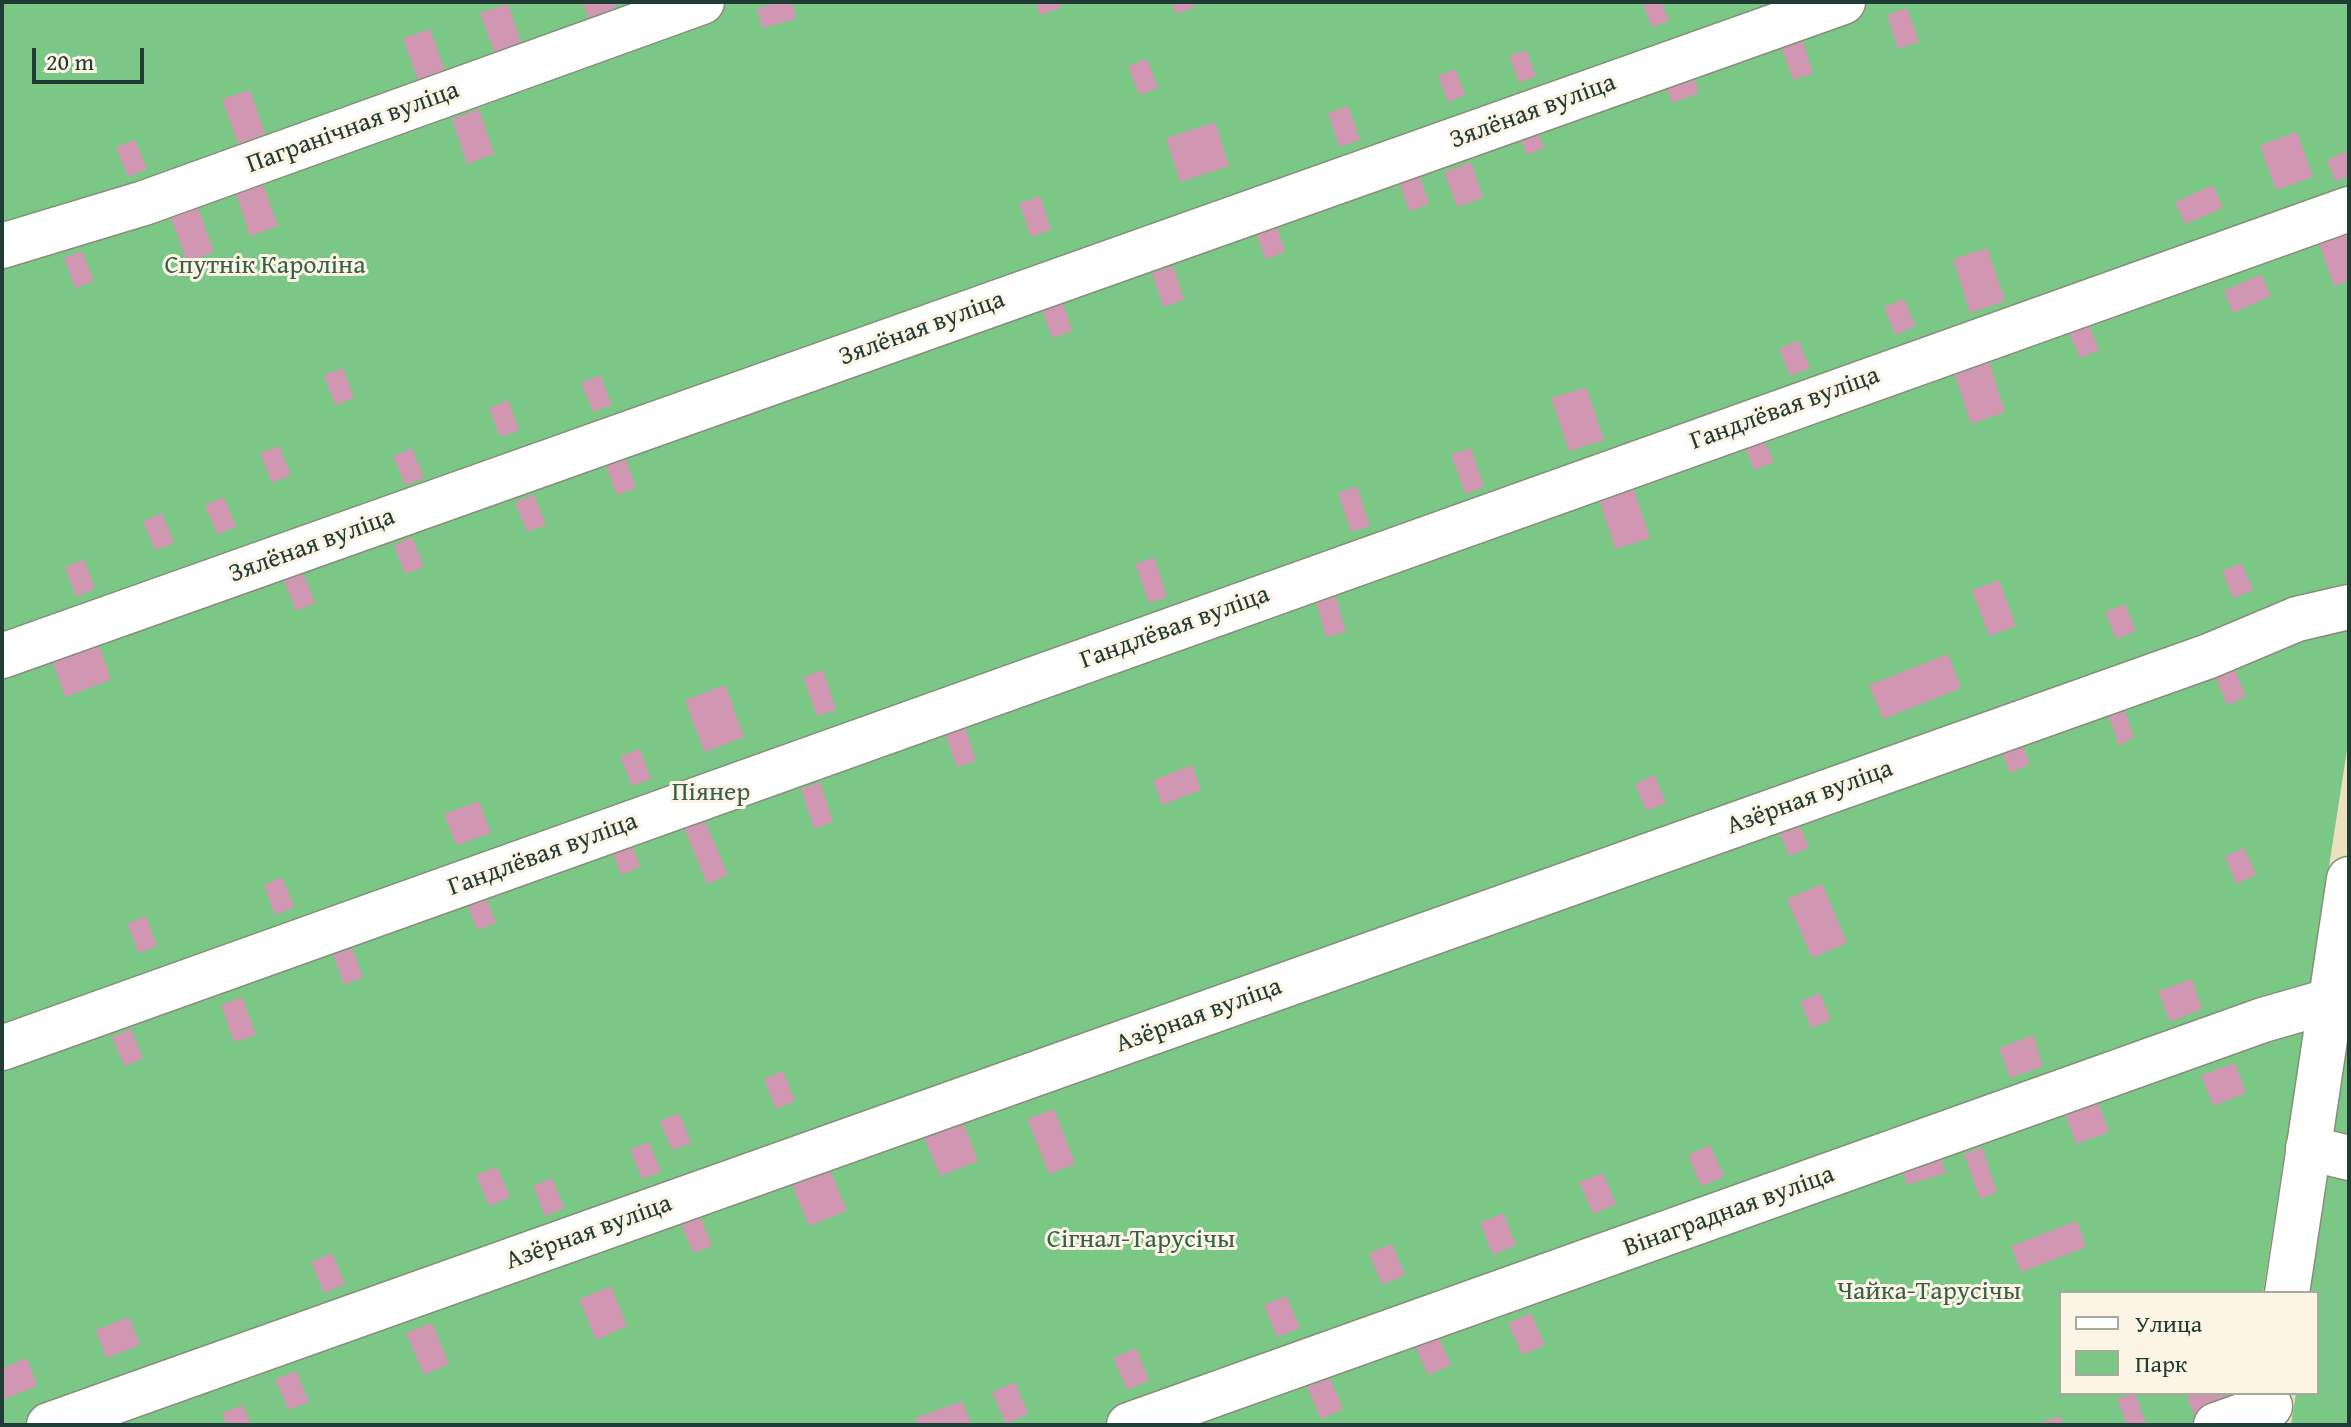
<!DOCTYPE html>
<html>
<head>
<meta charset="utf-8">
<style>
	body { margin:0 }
	#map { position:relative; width:2351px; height:1427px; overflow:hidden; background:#ece0be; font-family:"Gentium Book Plus",serif }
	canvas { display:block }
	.frame { position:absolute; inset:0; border:4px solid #1f3d34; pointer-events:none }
	.legend { position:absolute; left:2059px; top:1291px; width:260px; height:104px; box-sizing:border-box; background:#fcf5e5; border:2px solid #a4ab9e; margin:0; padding:10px 14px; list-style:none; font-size:24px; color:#1f3d34 }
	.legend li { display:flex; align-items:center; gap:16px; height:40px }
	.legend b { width:40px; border:2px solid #a4ab9e }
	.scale { position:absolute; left:32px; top:48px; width:112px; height:36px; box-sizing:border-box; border:4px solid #1f3d34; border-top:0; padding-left:10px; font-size:24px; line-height:28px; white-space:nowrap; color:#1f3d34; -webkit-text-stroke:6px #fcf5e5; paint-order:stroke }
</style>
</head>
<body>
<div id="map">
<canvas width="2351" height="1427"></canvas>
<div class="frame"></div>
<ul class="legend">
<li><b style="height:10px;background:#fff"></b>Улица</li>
<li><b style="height:22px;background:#7bc786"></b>Парк</li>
</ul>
<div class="scale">20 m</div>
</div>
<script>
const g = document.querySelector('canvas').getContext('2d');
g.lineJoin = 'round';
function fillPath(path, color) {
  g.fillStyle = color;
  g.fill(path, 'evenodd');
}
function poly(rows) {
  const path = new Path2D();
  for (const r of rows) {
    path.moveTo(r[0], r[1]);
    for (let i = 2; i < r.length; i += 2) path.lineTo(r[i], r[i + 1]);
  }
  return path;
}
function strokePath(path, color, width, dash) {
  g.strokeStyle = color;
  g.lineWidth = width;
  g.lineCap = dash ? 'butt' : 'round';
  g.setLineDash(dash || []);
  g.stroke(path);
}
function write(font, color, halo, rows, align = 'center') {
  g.font = font + ' "Gentium Book Plus",serif';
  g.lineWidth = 6;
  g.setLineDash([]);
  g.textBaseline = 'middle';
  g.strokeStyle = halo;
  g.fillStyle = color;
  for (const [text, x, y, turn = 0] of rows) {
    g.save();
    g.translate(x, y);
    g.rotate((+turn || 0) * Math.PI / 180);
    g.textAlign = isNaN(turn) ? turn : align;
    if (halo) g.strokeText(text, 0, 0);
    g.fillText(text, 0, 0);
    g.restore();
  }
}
fillPath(poly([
	[2,2,2349,2,2349,737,2263,1293,2061,1293,2061,1393,2248,1393,2243,1425,2,1425],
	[2349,1020,2349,1425,2291,1425,2296,1393,2317,1393,2317,1293,2309,1293]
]), '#7bc786');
fillPath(poly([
	[583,2,613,2,616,10,589,20],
	[783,2,792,2,796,19,762,28,757,8],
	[1035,2,1059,2,1061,8,1040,15],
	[1171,2,1194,2,1195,7,1176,14],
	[1642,2,1661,2,1669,21,1652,27],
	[508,4,523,48,496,57,480,13],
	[1907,8,1919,42,1898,49,1887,15],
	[430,29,446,74,419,83,403,38],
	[1802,39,1813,73,1793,80,1781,46],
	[1526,50,1536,76,1519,83,1509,56],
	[1147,59,1158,88,1139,95,1128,66],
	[1455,69,1465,95,1448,102,1438,76],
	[1693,76,1699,93,1672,103,1666,86],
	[250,90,265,134,238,144,222,99],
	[1348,106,1360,140,1339,147,1328,113],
	[479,109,494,154,467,164,452,119],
	[1215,122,1229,166,1180,182,1166,138],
	[1534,122,1544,148,1527,155,1517,128],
	[2297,132,2313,177,2276,190,2260,145],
	[135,140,147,169,128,177,116,147],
	[2349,150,2349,176,2336,182,2327,160],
	[1471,162,1483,198,1457,207,1444,172],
	[1418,170,1429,204,1409,211,1397,177],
	[262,182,278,226,250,236,235,191],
	[2213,185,2223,208,2185,224,2175,202],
	[1040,196,1051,230,1031,237,1019,203],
	[198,208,214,252,187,262,171,218],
	[1274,218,1285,252,1265,259,1253,224],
	[2349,227,2349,281,2334,286,2317,238],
	[1987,248,2005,301,1970,313,1953,259],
	[82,251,94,281,75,288,64,258],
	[1173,266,1184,300,1163,307,1152,273],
	[2261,274,2271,296,2233,313,2224,291],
	[1061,296,1072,331,1052,338,1040,303],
	[1904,299,1915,326,1895,335,1884,307],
	[2088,323,2099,350,2080,358,2068,331],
	[1798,340,1810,368,1790,376,1779,349],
	[1988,359,2005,412,1971,424,1953,370],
	[343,368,354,398,335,405,324,375],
	[600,375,612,405,593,412,581,383],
	[1586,387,1604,440,1569,451,1551,398],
	[508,400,519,430,500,437,489,408],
	[1762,435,1774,462,1754,470,1743,443],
	[279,446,291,475,272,483,260,453],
	[412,448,424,478,405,485,393,456],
	[1471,448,1484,487,1465,494,1451,454],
	[625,458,636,488,617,495,606,466],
	[1632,485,1650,538,1615,549,1598,496],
	[1357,486,1370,526,1351,532,1338,493],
	[534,495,546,525,527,532,515,502],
	[224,497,236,527,217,534,205,505],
	[162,513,174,543,155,550,143,521],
	[412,537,424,567,405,574,394,545],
	[1154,557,1167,597,1149,603,1135,564],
	[84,559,95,589,76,597,65,567],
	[2241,563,2253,590,2233,598,2222,571],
	[303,573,315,603,296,611,284,581],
	[1999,580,2016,626,1989,636,1972,590],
	[1333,588,1346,632,1326,637,1314,594],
	[2125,604,2136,631,2116,639,2105,612],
	[98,642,111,680,65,697,51,658],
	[1948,654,1961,688,1883,719,1869,685],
	[823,670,836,710,817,716,803,677],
	[2235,670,2246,697,2227,705,2216,678],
	[725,685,744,737,704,752,685,700],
	[2121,700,2134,737,2119,746,2105,705],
	[963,721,976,761,957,767,943,728],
	[2020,739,2030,764,2010,773,2000,748],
	[640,749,651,779,632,786,620,756],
	[1192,765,1201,790,1162,805,1153,780],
	[1654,775,1666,803,1646,811,1635,784],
	[820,782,833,822,814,829,801,789],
	[479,801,491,833,456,845,444,814],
	[701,812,728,875,707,884,681,820],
	[1797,820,1809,848,1789,856,1778,828],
	[629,837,640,867,621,875,610,845],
	[2244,848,2256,875,2236,884,2225,856],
	[282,877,294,907,275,915,264,885],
	[1822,884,1847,943,1812,958,1787,899],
	[484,893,496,923,477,930,466,901],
	[146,916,157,946,139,953,127,924],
	[352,948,363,977,344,985,333,955],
	[2192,979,2202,1009,2170,1022,2158,991],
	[1820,993,1831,1020,1811,1028,1800,1001],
	[242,997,256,1035,234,1042,221,1005],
	[131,1029,143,1059,124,1066,112,1037],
	[2033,1035,2043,1066,2010,1078,1999,1048],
	[2235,1063,2246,1093,2213,1106,2201,1075],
	[783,1071,795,1101,776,1109,764,1079],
	[2098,1102,2109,1132,2076,1144,2065,1114],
	[1054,1109,1075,1164,1049,1174,1027,1119],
	[679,1113,691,1143,672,1150,660,1121],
	[962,1120,978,1161,940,1176,923,1135],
	[649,1142,661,1172,642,1179,630,1149],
	[1710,1145,1724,1177,1701,1186,1688,1155],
	[1982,1147,1997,1192,1980,1199,1964,1154],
	[1938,1150,1946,1173,1907,1185,1899,1162],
	[497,1167,510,1197,489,1206,476,1175],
	[830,1170,847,1211,809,1226,792,1185],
	[1603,1173,1616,1204,1593,1214,1579,1182],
	[552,1178,564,1208,545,1216,533,1186],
	[1503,1213,1516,1245,1493,1255,1480,1223],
	[700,1216,712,1246,693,1253,681,1224],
	[2077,1221,2086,1247,2021,1272,2011,1246],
	[1392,1244,1405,1275,1382,1285,1369,1253],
	[332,1253,345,1284,324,1293,311,1262],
	[611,1286,627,1326,596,1340,579,1299],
	[1286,1296,1300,1328,1277,1337,1264,1305],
	[1531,1313,1545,1345,1522,1355,1508,1323],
	[129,1317,140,1345,106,1358,96,1330],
	[432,1323,449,1364,424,1375,406,1333],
	[1437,1334,1451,1365,1428,1375,1414,1344],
	[1136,1348,1149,1380,1127,1390,1113,1358],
	[27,1358,37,1386,4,1399,2,1394,2,1368],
	[296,1371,309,1402,288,1410,275,1379],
	[1330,1378,1343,1409,1321,1419,1307,1387],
	[1015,1382,1028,1414,1006,1424,992,1392],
	[2135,1393,2146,1424,2144,1425,2127,1425,2117,1399],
	[2186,1393,2231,1393,2234,1401,2195,1417],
	[962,1401,971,1425,918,1425,915,1418],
	[243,1405,251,1425,227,1425,222,1413],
	[2060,1416,2063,1425,2035,1425]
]), '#d197b2');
const minor = poly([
	[2,246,144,203,702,2],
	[2,656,1843,2],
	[2,1048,2349,209],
	[2308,1148,2349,1158],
	[2287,1293,2349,879],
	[49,1425,2209,656,2297,619,2349,607],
	[1129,1425,2263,1020,2329,1001],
	[2216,1425,2270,1406]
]);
strokePath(minor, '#868e79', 47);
strokePath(minor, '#fff', 44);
write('26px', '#1f3d34', '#fcf5e5', [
	["Зялёная вуліца",1533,112,-20],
	["Пагранічная вуліца",353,128,-20],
	["Зялёная вуліца",922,329,-20],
	["Гандлёвая вуліца",1785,409,-20],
	["Зялёная вуліца",312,546,-20],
	["Гандлёвая вуліца",1175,628,-20],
	["Азёрная вуліца",1810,798,-20],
	["Гандлёвая вуліца",543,855,-20],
	["Азёрная вуліца",1199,1016,-20],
	["Вінаградная вуліца",1729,1212,-20],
	["Азёрная вуліца",589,1233,-20]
]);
write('26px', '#366048', '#fcf5e5', [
	["Спутнік Кароліна",265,266],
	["Піянер",711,793],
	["Сігнал-Тарусічы",1141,1240],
	["Чайка-Тарусічы",1929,1292]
]);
</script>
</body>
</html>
